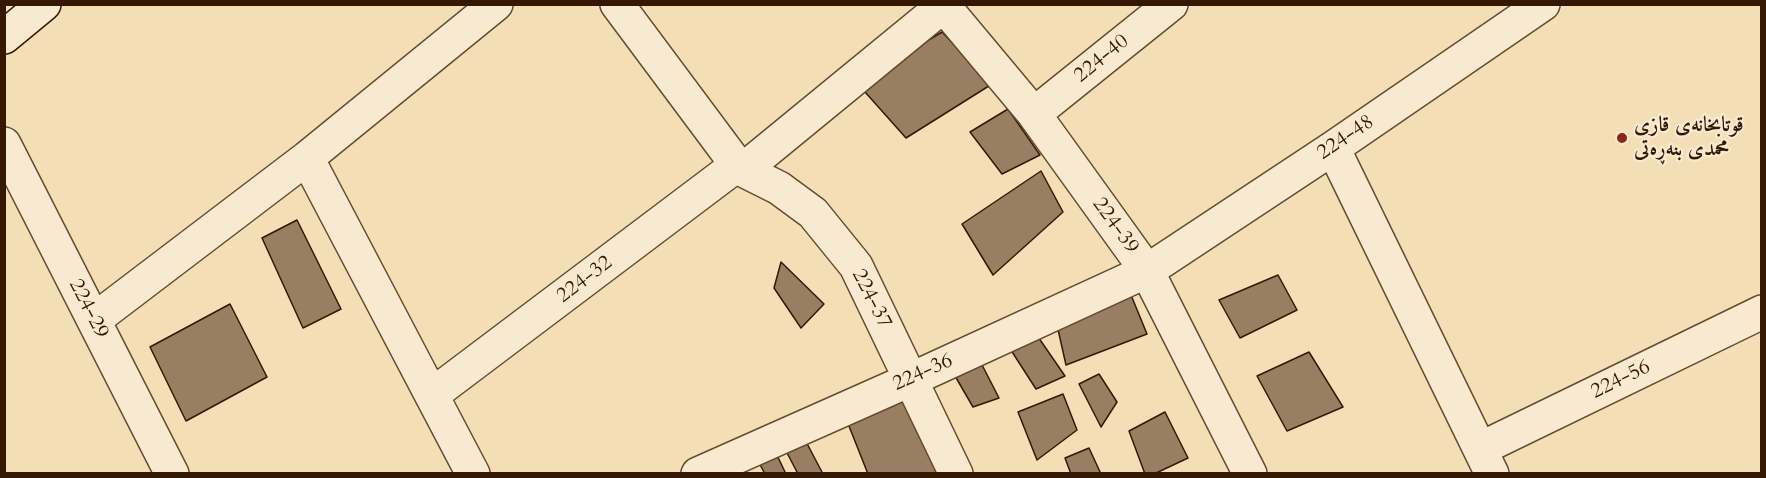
<!DOCTYPE html>
<html>
<head>
<meta charset="utf-8">
<style>
	body { margin:0 }
	#map { position:relative; width:1766px; height:478px; overflow:hidden; background:#f4deb6; font-family:Cardo,serif }
	canvas { display:block }
	.frame { position:absolute; inset:0; border:6px solid #351804; pointer-events:none }
</style>
</head>
<body>
<div id="map">
<canvas width="1766" height="478"></canvas>
<div class="frame"></div>
</div>
<script>
const g = document.querySelector('canvas').getContext('2d');
g.lineJoin = 'round';
function fillPath(path, color) {
  g.fillStyle = color;
  g.fill(path, 'evenodd');
}
function poly(rows) {
  const path = new Path2D();
  for (const r of rows) {
    path.moveTo(r[0], r[1]);
    for (let i = 2; i < r.length; i += 2) path.lineTo(r[i], r[i + 1]);
  }
  return path;
}
function strokePath(path, color, width, dash) {
  g.strokeStyle = color;
  g.lineWidth = width;
  g.lineCap = dash ? 'butt' : 'round';
  g.setLineDash(dash || []);
  g.stroke(path);
}
function write(font, color, halo, rows, align = 'center') {
  g.font = font + ' Cardo,Amiri,serif';
  g.lineWidth = 4.5;
  g.setLineDash([]);
  g.textBaseline = 'middle';
  g.strokeStyle = halo;
  g.fillStyle = color;
  for (const [text, x, y, turn = 0] of rows) {
    g.save();
    g.translate(x, y);
    g.rotate((+turn || 0) * Math.PI / 180);
    g.textAlign = isNaN(turn) ? turn : align;
    if (halo) g.strokeText(text, 0, 0);
    g.fillText(text, 0, 0);
    g.restore();
  }
}
const building = poly([
	[942,32,992,84,906,138,857,83,942,32],
	[1008,109,1040,155,1002,174,970,132,1008,109],
	[1041,171,1063,212,993,275,962,224,1041,171],
	[297,220,341,309,303,328,262,238,297,220],
	[781,262,824,304,801,328,774,288,781,262],
	[1278,275,1297,310,1240,338,1219,300,1278,275],
	[1131,295,1147,334,1066,365,1057,325,1131,295],
	[230,304,267,377,186,421,150,347,230,304],
	[1034,331,1065,376,1036,389,1007,344,1034,331],
	[1309,352,1343,407,1287,431,1257,376,1309,352],
	[979,359,999,398,973,407,951,369,979,359],
	[1099,374,1117,402,1101,427,1079,384,1099,374],
	[903,394,939,472,935,474,868,474,843,411,903,394],
	[1063,394,1077,430,1037,460,1018,412,1063,394],
	[1165,412,1188,458,1154,474,1145,474,1129,431,1165,412],
	[802,434,823,474,798,474,784,447,802,434],
	[1089,448,1101,474,1071,474,1065,458,1089,448],
	[775,451,786,474,765,474,757,459,775,451]
]);
fillPath(building, '#987f61');
strokePath(building, '#351804', 1.5);
const street = poly([
	[617,4,737,165,743,170,779,188,813,213,856,266,956,474],
	[942,4,1034,114,1147,271,1250,474],
	[1034,114,1171,4],
	[4,144,172,474],
	[1333,148,1492,474],
	[307,158,473,474],
	[743,170,943,6],
	[94,320,307,158,496,4],
	[432,395,737,165],
	[1480,449,1762,312],
	[698,474,912,379,1147,271,1333,148,1543,4]
]);
const secondary = poly([
	[4,37,44,4]
]);
strokePath(street, '#654a30', 36);
strokePath(secondary, '#351804', 36);
strokePath(street, '#f8ead0', 33);
strokePath(secondary, '#f8ead0', 33);
for (const [x, y, r, color] of [
	[1622,138,6,"#8f2418"]
]) {
  const dot = new Path2D();
  dot.arc(x, y, r, 0, 2 * Math.PI);
  g.fillStyle = color;
  g.fill(dot);
  strokePath(dot, '#f8ead0', 2);
}
write('21px', '#351804', '#f8ead0', [
	["224-40",1102,59,-39],
	["224-48",1346,138,-34],
	["224-39",1115,226,54],
	["224-32",585,280,-37],
	["224-37",871,299,63],
	["224-29",88,309,63],
	["224-36",923,373,-24],
	["224-56",1621,380,-26]
]);
write('bold 21px', '#351804', '#f8ead0', [
	["قوتابخانەی قازی",1634,126],
	["محمدی بنەڕەتی",1634,150]
], 'left');
</script>
</body>
</html>
